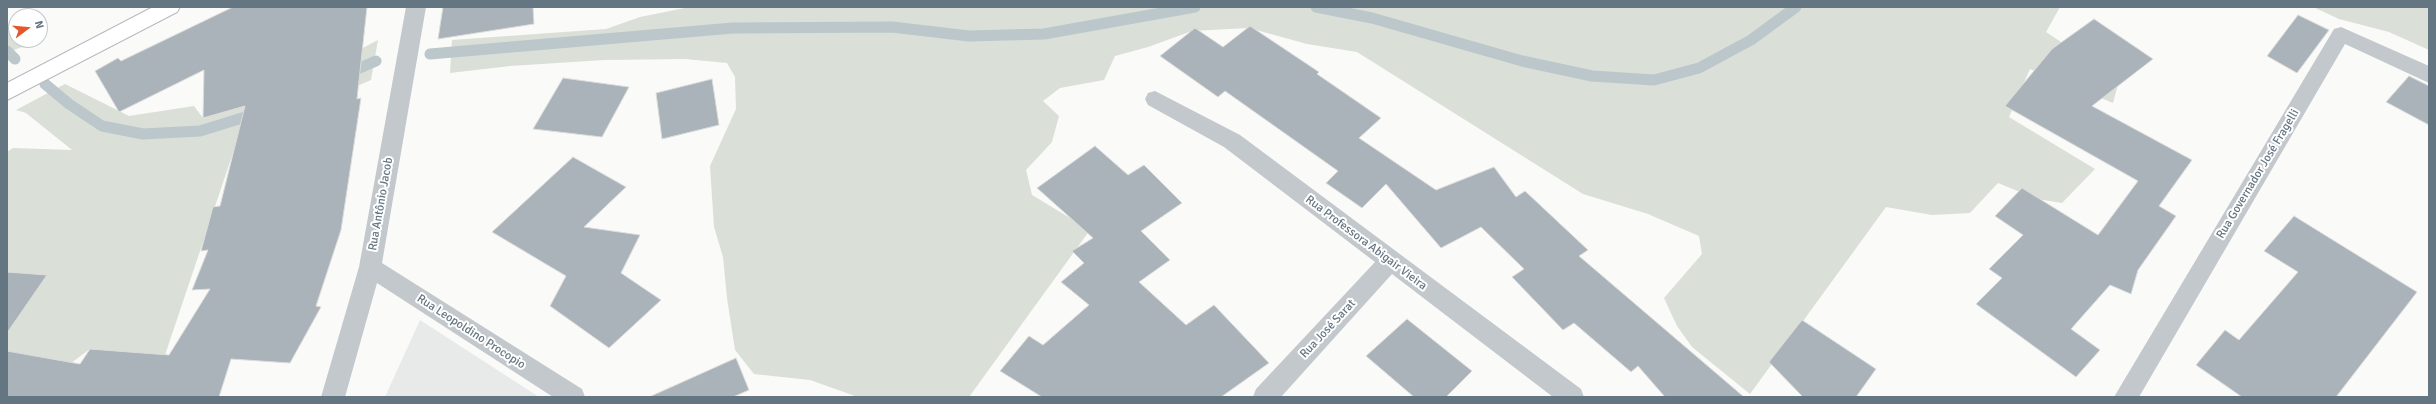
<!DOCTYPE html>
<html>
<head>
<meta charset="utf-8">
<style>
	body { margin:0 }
	#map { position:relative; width:2436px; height:404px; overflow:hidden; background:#fafaf8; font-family:Signika,sans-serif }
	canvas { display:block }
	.frame { position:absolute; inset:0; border:8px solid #657683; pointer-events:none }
	.north { position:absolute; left:8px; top:8px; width:40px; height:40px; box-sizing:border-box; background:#fff; border:1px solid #c1c8cd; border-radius:50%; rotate:74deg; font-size:11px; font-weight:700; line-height:16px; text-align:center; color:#657683 }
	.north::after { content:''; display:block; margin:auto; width:14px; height:18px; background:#e4572e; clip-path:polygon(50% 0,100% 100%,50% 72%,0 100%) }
</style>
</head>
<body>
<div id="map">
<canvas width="2436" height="404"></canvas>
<div class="frame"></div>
<div class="north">N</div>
</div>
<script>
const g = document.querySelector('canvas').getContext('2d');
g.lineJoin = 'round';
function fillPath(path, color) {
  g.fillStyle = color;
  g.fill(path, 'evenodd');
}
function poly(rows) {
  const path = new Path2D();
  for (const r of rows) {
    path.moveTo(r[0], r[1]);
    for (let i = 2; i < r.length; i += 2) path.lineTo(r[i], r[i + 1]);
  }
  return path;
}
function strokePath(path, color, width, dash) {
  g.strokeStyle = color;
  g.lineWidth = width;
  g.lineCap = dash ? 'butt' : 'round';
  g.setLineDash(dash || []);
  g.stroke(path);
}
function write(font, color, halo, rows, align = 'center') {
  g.font = font + ' Signika,sans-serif';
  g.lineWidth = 4;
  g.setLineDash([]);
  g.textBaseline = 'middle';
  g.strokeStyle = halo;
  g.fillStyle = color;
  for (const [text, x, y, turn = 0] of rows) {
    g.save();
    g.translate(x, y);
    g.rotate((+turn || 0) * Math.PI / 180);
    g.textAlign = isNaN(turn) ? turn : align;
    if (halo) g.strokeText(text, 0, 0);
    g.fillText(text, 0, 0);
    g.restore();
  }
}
fillPath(poly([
	[420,320,539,397,385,397]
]), '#e8e9e9');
fillPath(poly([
	[690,7,2060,7,2046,32,2119,81,2113,103,2030,69,2009,117,2095,169,2062,203,2037,199,1998,183,1970,213,1932,215,1886,207,1750,394,1692,347,1677,326,1664,298,1702,254,1699,236,1648,214,1583,194,1357,52,1307,44,1249,28,1192,31,1148,47,1115,56,1104,80,1060,88,1043,101,1059,116,1052,142,1026,170,1032,195,1090,230,969,397,858,397,810,380,754,374,735,350,727,298,723,257,714,227,710,166,736,109,735,77,727,63,685,59,604,60,510,66,450,73,452,40,606,29,640,17],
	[2313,7,2429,7,2429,50,2389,32,2339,19],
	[7,23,16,30,16,40,31,40,34,42,7,53],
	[378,40,371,80,238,138,165,355,90,349,71,363,7,353,7,333,47,275,7,272,7,152,13,148,72,150,26,113,16,110,65,84,129,116,194,106,203,118,263,101]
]), '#dadfd7');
strokePath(poly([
	[1316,7,1372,18,1522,61,1592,76,1654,80,1699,68,1751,40,1796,7],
	[7,51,15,59],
	[430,54,733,28,892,27,969,36,1044,34,1195,7],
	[348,73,376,61],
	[45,84,69,104,102,126,143,134,200,131,255,114]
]), '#bbc7cb', 11);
const building = poly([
	[233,7,367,7,357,99,361,98,341,230,316,306,321,307,290,363,231,359,219,397,7,397,7,351,80,364,90,349,169,355,210,289,192,290,208,250,201,251,213,207,220,206,245,106,203,118,204,70,119,112,95,71,118,58,121,61,233,7],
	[443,7,533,7,534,24,438,39,443,7],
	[2298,15,2329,30,2297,73,2267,56,2298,15],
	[2094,19,2153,59,2092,106,2192,160,2159,206,2176,216,2138,270,2131,294,2110,285,2071,329,2100,350,2076,377,1976,304,2002,278,1989,269,2023,235,1995,216,2022,188,2098,235,2138,181,2005,106,2052,49,2094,19],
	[1250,26,1319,72,1317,74,1381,118,1359,138,1436,190,1494,167,1516,197,1525,191,1588,250,1579,256,1744,397,1665,397,1638,366,1631,372,1574,323,1563,330,1512,277,1524,269,1481,227,1441,248,1386,184,1362,208,1326,183,1338,171,1225,91,1218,97,1160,56,1195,28,1223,47,1250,26],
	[2409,76,2429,86,2429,125,2386,102,2409,76],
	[563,78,629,87,602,137,533,129,563,78],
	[712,79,719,125,662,139,656,93,712,79],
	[1095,146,1128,175,1144,165,1182,203,1141,231,1170,260,1139,282,1186,325,1214,305,1269,363,1221,397,1042,397,1000,371,1029,336,1043,345,1089,305,1061,282,1084,263,1072,251,1093,238,1037,188,1095,146],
	[573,157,626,187,584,227,640,235,621,273,661,300,609,348,550,306,566,276,492,232,573,157],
	[2294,216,2417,292,2336,397,2242,397,2196,365,2225,330,2239,340,2298,272,2264,251,2294,216],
	[7,272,47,275,7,333,7,272],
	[1407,319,1472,371,1446,397,1414,397,1366,356,1407,319],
	[1802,320,1876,369,1856,397,1803,397,1769,362,1802,320],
	[736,358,749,390,733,397,649,397,736,358]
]);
fillPath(building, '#aab3b9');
strokePath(building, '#dcdcda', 1);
const major = poly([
	[153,7,180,7,177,12,7,100,7,83,153,7]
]);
strokePath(major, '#b5babe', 2);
fillPath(poly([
	[406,7,426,7,382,263,582,389,585,397,553,397,377,283,345,397,321,397,359,267,406,7],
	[2341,27,2429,66,2429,83,2345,44,2139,397,2114,397,2334,29,2341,27],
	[1155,91,1240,135,1581,389,1584,397,1553,397,1392,274,1281,397,1253,397,1256,389,1375,262,1224,147,1148,105,1145,99,1148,93,1155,91]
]), '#c3c8cc');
fillPath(major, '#fff');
write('12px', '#657683', '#fff', [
	["Rua Governador José Fragelli",2258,174,-59],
	["Rua Antônio Jacob",381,204,-80],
	["Rua Professora Abigair Vieira",1366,243,37],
	["Rua José Sarat",1328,329,-47],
	["Rua Leopoldino Procopio",471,332,33]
]);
</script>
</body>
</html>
